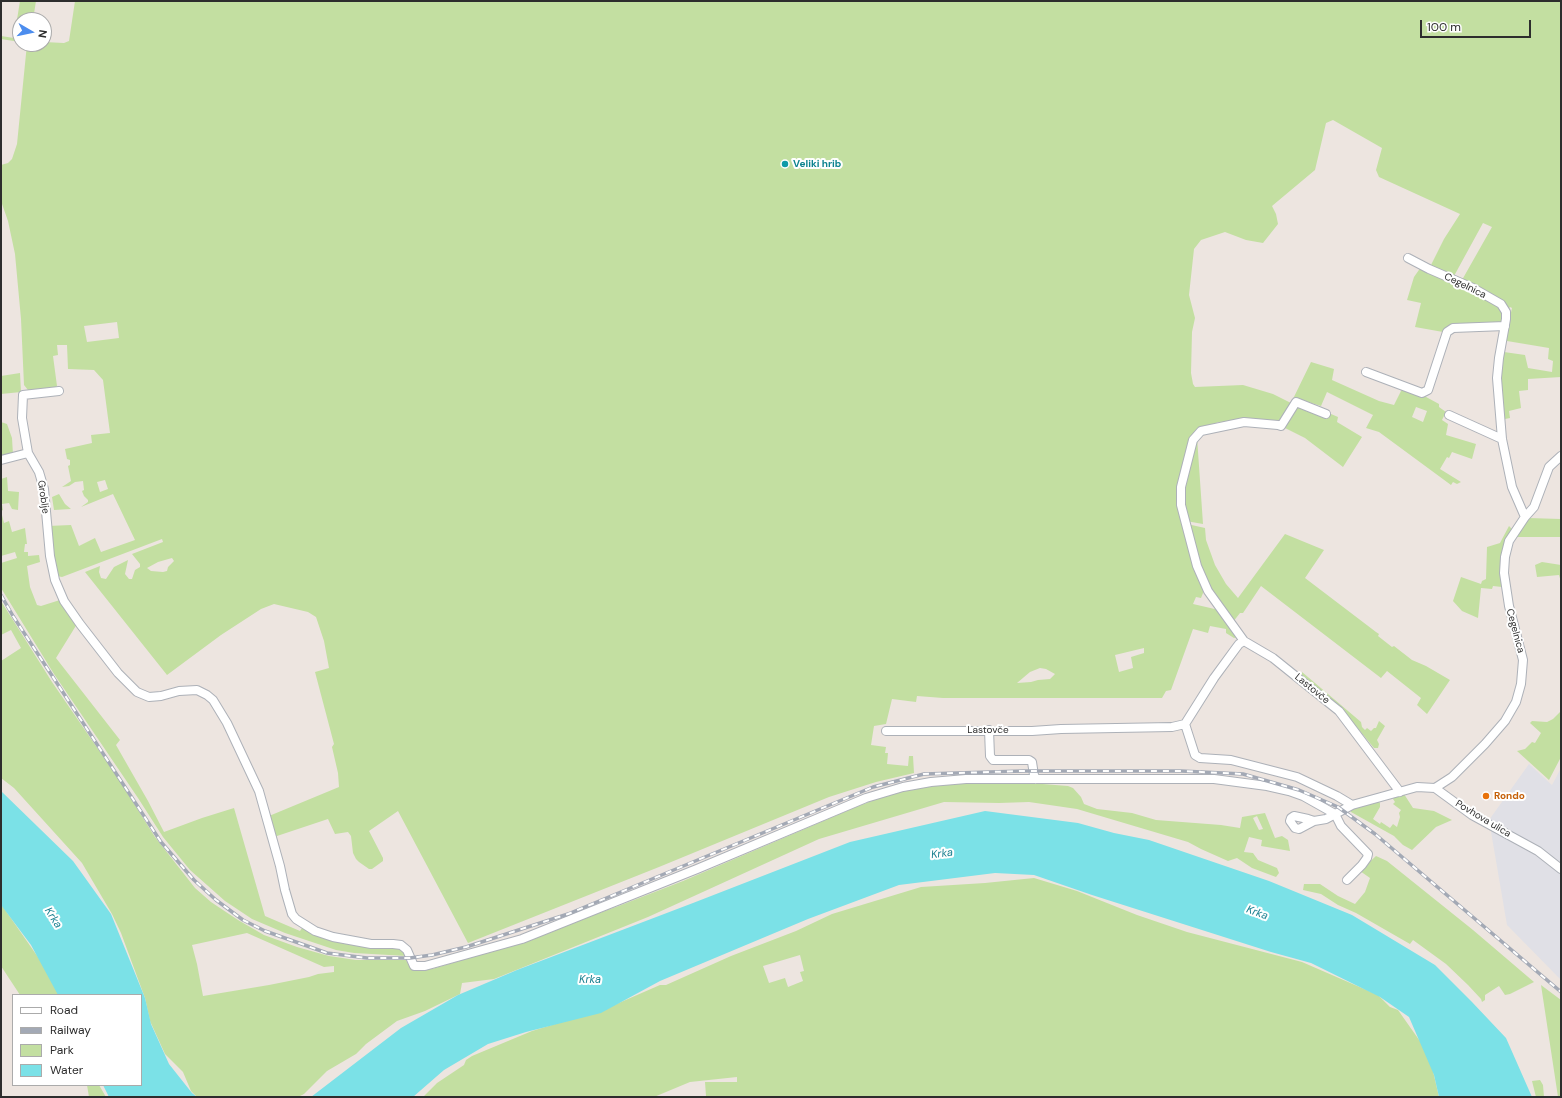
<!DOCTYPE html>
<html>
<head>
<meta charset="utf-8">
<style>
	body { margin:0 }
	#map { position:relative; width:1562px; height:1098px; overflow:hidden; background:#ede5e0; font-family:"DM Sans",sans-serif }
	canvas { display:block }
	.frame { position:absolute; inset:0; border:2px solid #2d2d2d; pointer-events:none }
	.legend { position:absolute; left:12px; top:994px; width:130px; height:92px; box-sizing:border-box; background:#fff; border:1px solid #ababab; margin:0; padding:5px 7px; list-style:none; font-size:12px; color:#2d2d2d }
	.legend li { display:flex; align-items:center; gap:8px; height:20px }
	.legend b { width:20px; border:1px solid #ababab }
	.north { position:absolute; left:12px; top:12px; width:40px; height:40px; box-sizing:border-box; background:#fff; border:1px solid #ababab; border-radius:50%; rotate:99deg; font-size:11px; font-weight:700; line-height:16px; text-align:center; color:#2d2d2d }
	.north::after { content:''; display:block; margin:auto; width:14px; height:18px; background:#4c8dee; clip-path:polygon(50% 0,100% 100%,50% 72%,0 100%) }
	.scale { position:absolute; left:1420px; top:20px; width:111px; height:18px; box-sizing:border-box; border:2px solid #2d2d2d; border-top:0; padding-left:5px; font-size:12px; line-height:14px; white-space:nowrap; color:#2d2d2d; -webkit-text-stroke:3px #fff; paint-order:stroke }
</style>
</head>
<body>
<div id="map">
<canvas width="1562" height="1098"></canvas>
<div class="frame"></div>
<ul class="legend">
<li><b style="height:5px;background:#fff"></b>Road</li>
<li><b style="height:5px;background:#a3a9b5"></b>Railway</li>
<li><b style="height:11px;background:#c3dfa1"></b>Park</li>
<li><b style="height:11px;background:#7be1e7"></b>Water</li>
</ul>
<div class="north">N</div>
<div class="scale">100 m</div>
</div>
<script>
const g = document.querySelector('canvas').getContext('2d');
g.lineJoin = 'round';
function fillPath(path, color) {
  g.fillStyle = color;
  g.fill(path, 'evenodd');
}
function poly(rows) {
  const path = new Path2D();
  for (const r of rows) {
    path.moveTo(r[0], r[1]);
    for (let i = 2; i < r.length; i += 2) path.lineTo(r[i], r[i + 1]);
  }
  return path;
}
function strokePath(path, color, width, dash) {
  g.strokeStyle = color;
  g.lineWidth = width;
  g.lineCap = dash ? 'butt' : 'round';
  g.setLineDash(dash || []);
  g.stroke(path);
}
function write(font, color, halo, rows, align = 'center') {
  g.font = font + ' "DM Sans",sans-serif';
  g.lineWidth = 4;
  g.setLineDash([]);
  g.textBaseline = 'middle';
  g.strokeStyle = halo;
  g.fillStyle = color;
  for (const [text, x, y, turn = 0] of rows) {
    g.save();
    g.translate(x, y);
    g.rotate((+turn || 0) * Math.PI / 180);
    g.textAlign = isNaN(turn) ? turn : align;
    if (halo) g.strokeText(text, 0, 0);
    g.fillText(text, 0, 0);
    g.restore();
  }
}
fillPath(poly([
	[1529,764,1552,785,1561,768,1561,980,1507,925,1489,820]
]), '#e0e0e6');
fillPath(poly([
	[20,1,36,1,33,20,20,20,20,42,1,39,1,36,14,38],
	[75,1,1561,1,1561,377,1528,379,1528,390,1519,391,1521,408,1509,411,1510,418,1505,419,1500,381,1504,352,1525,355,1528,368,1552,372,1553,361,1548,359,1549,348,1507,341,1507,330,1512,308,1510,307,1508,310,1504,302,1462,280,1492,227,1483,223,1454,276,1430,267,1444,239,1460,214,1379,177,1376,170,1382,148,1333,120,1326,123,1315,170,1272,206,1276,214,1278,224,1263,243,1246,240,1225,232,1201,240,1194,249,1189,295,1195,318,1192,332,1191,373,1193,384,1195,387,1243,385,1273,394,1291,403,1311,362,1334,369,1332,380,1379,401,1394,405,1404,385,1439,404,1439,407,1446,412,1442,420,1448,424,1446,435,1476,444,1472,459,1452,452,1449,458,1447,457,1440,469,1461,482,1457,484,1453,482,1451,485,1379,432,1366,428,1373,415,1327,392,1321,406,1302,400,1292,403,1294,406,1301,403,1310,406,1310,410,1316,412,1317,408,1338,417,1337,422,1362,437,1343,467,1305,438,1285,428,1254,421,1218,422,1204,430,1197,437,1203,524,1186,521,1183,505,1183,493,1186,475,1194,443,1189,442,1178,491,1178,504,1182,522,1194,561,1205,588,1201,598,1196,597,1193,604,1219,610,1238,637,1234,638,1226,633,1226,629,1210,626,1208,633,1193,629,1171,690,1166,691,1162,698,943,698,917,696,916,702,892,699,886,724,874,726,871,745,886,747,885,753,888,753,887,764,908,766,909,756,913,756,914,773,876,782,829,797,659,867,468,943,398,811,369,831,383,858,383,861,372,869,369,869,359,862,356,859,353,853,351,836,348,832,335,834,328,819,274,837,269,816,339,787,338,773,332,747,334,744,315,672,329,668,324,641,316,617,308,612,274,604,261,609,221,635,167,675,85,572,100,566,99,572,101,578,106,579,114,567,128,560,125,574,129,579,132,579,135,570,140,567,140,564,132,554,163,542,162,539,62,577,57,576,52,556,48,526,71,525,79,546,95,538,101,552,135,540,113,494,81,507,88,502,88,500,84,496,82,491,84,490,83,481,75,482,69,486,62,487,71,481,68,466,70,465,70,460,67,459,65,449,92,443,91,435,110,433,103,380,94,370,68,369,67,345,57,345,58,355,53,356,57,386,55,388,47,391,28,390,24,385,21,319,15,254,8,221,1,201,1,165,8,163,12,159,17,144,27,44,44,44,44,42,64,43,69,41],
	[117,322,119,338,87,342,84,326],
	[1416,407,1427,411,1423,422,1412,417],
	[105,480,108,489,100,492,97,482],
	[172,558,174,561,168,567,167,571,163,572,151,571,147,568,158,562],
	[1144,648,1144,653,1131,657,1133,668,1119,672,1115,655],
	[1040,668,1046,669,1055,674,1050,679,1038,680,1031,682,1017,683,1030,672],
	[1421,267,1455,281,1503,308,1503,323,1450,325,1443,332,1415,327,1421,303,1407,300,1414,277],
	[20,373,21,392,1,394,1,376],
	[1,422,7,424,12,438,13,455,1,458],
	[7,477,8,491,19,492,18,510,12,509,9,503,2,504,3,510,1,511,4,523,9,521,12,532,25,528,27,544,25,544,24,552,28,552,28,556,39,555,40,562,27,566,30,587,37,605,41,606,60,600,77,624,56,658,120,740,116,745,148,801,164,832,202,818,234,808,265,916,300,931,302,928,317,934,403,949,407,956,354,953,336,950,285,933,252,919,225,901,190,870,163,837,138,798,54,674,1,588,1,563,17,558,15,552,1,556,1,479],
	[59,494,65,504,71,509,54,510,52,497],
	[1528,518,1561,519,1561,537,1515,537],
	[1187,524,1205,528,1206,540,1215,565,1226,584,1238,598,1285,534,1324,550,1305,578,1376,632,1379,634,1378,636,1392,647,1394,646,1412,660,1426,666,1450,680,1427,714,1417,705,1421,698,1387,671,1381,678,1261,586,1243,613,1240,613,1233,622,1210,588,1202,573],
	[1509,526,1512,529,1504,546,1502,587,1493,586,1492,589,1481,588,1478,618,1462,611,1453,601,1461,577,1481,584,1482,581,1486,579,1487,547,1500,543],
	[1542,562,1561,565,1561,582,1559,575,1537,577,1535,565],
	[1,601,52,682,118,778,155,837,195,888,211,902,238,920,264,935,297,947,329,956,356,960,406,960,411,969,432,969,523,942,571,923,616,907,683,881,856,807,882,797,931,783,1017,782,1068,786,1073,788,1081,797,1084,804,1097,809,1132,813,1156,820,1221,825,1240,828,1242,817,1265,813,1275,838,1282,836,1288,840,1290,851,1261,846,1262,840,1249,837,1244,852,1253,853,1258,860,1277,868,1279,873,1276,877,1252,868,1237,858,1228,861,1201,849,1188,842,1077,809,1029,802,999,803,944,802,819,839,648,917,494,979,462,983,460,994,425,1011,397,1021,366,1044,356,1054,327,1071,304,1094,298,1097,197,1097,191,1091,183,1072,165,1054,150,1021,145,998,121,933,112,914,82,863,14,788,1,778,1,661,21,648,11,630,1,635],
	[1257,816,1263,829,1259,830,1253,818],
	[247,933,324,967,334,966,334,972,318,974,309,977,269,985,203,996,197,964,192,945],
	[1302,672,1361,722,1362,727,1365,730,1367,728,1371,731,1374,728,1376,728,1379,721,1385,726,1377,740,1379,744,1378,748,1374,748,1340,707,1302,675],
	[1561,711,1561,757,1549,780,1517,751,1525,749,1532,742,1535,743,1541,733,1530,723,1532,721,1547,722,1553,719],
	[1404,794,1413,808,1434,811,1452,820,1436,827,1412,850,1403,845,1394,836,1351,812,1351,808,1378,801,1380,803,1380,807,1373,819,1380,824,1381,822,1390,828,1393,824,1397,827,1400,817,1399,813,1401,810,1393,804,1395,802,1393,799,1394,797],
	[1376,856,1387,861,1473,930,1534,982,1510,994,1505,995,1499,986,1485,995,1485,1000,1482,1002,1481,999,1468,985,1446,964,1413,940,1410,944,1356,913,1338,905,1321,894,1303,890,1304,884,1320,884,1338,896,1355,904,1365,892,1370,878,1360,871],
	[1034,878,1077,891,1137,915,1187,932,1302,962,1378,995,1390,1007,1398,1010,1429,1054,1439,1097,704,1097,706,1096,705,1082,737,1082,737,1077,690,1082,654,1097,423,1097,437,1083,464,1065,466,1060,472,1056,532,1031,605,1009,660,985,666,985,731,956,796,931,832,914,921,887,985,883],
	[800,955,804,971,800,972,803,981,788,987,785,978,769,983,763,966],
	[1,904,56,983,61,995,20,995,1,966],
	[1541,985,1561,1000,1561,1097,1558,1097],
	[1540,1080,1543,1085,1544,1097,1536,1097,1532,1081],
	[87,1085,99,1085,106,1097,89,1097]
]), '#c3dfa1');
fillPath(poly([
	[1,791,73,861,111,914,145,998,151,1024,169,1064,192,1093,197,1097,109,1097,103,1085,141,1085,141,995,58,995,31,945,1,905],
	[985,811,1078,823,1114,833,1149,840,1269,881,1352,915,1435,965,1472,1002,1506,1038,1532,1097,1439,1097,1434,1075,1409,1017,1380,997,1311,963,1271,952,1092,895,1034,875,995,873,899,885,808,919,660,981,601,1013,526,1032,488,1044,444,1070,413,1097,311,1097,401,1028,458,995,517,970,693,903,850,842]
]), '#7be1e7');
const minor = poly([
	[1408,258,1429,269,1473,288,1501,304,1506,312,1506,319,1499,358,1497,378,1502,439,1512,487,1525,517],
	[1366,372,1422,393,1428,390,1447,332,1453,328,1505,326],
	[59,391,23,395,22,418,28,453,39,472,44,489,50,556,55,580,64,601,80,624,118,673,137,692,149,697,161,696,179,691,197,690,207,695,213,700,227,723,259,791,280,866,285,890,292,914,296,919,315,931,333,937,371,944,393,944,401,945,407,950,414,966,425,966,522,939,697,869,866,798,903,787,931,782,966,779,1214,779,1267,786,1289,791,1303,796,1335,814],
	[1326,414,1296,402,1281,426,1278,425,1244,422,1201,431,1193,440,1181,487,1181,505,1197,566,1208,591,1244,641,1273,658,1339,711,1400,792],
	[1449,415,1502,439],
	[1,460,28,453],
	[1244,641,1239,644,1236,648,1214,678,1185,724,1195,755,1200,758,1231,760,1297,777,1337,796,1352,805],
	[989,730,990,756,993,760,1029,760,1032,762,1034,775,1036,779],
	[886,731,1032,731,1061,729,1172,727,1185,724],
	[1435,788,1452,777,1485,744,1505,721,1516,702,1521,684,1523,660,1509,606,1504,573,1505,557,1509,541,1525,517,1534,507,1549,467,1561,456],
	[1335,814,1341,826,1368,854,1367,858,1362,865,1347,880],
	[1314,821,1308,819,1294,816,1291,818,1290,821,1295,828,1299,829,1314,821,1326,819,1352,805,1417,787,1435,788,1472,815,1538,851,1561,869]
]);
strokePath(minor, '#adb1b8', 10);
strokePath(minor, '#fff', 8);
const rail = poly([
	[1,595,13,616,161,842,194,880,216,900,243,920,265,931,327,953,367,958,410,958,432,955,466,947,568,914,873,787,924,774,1023,771,1181,771,1243,774,1299,790,1338,807,1375,834,1561,992]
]);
strokePath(rail, '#a3a9b5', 3.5);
strokePath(rail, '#fff', 2, [6]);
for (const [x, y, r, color] of [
	[785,164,4,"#0f9aa8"],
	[1486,796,4,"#e8710a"]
]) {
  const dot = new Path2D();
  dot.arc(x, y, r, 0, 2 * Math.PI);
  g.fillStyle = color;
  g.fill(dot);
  strokePath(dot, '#fff', 1.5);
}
write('bold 10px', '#0d838f', '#fff', [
	["Veliki hrib",793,164]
], 'left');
write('10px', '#2d2d2d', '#fff', [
	["Cegelnica",1465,286,26],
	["Groblje",43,497,82],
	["Cegelnica",1515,631,75],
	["Lastovče",1312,689,39],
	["Lastovče",988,730],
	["Povhova ulica",1483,819,31]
]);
write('bold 10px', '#c56008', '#fff', [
	["Rondo",1494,796]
], 'left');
write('italic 11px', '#177f8f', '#fff', [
	["Krka",942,854,-7],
	["Krka",1257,913,20],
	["Krka",53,918,57],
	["Krka",590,980]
]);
</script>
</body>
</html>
